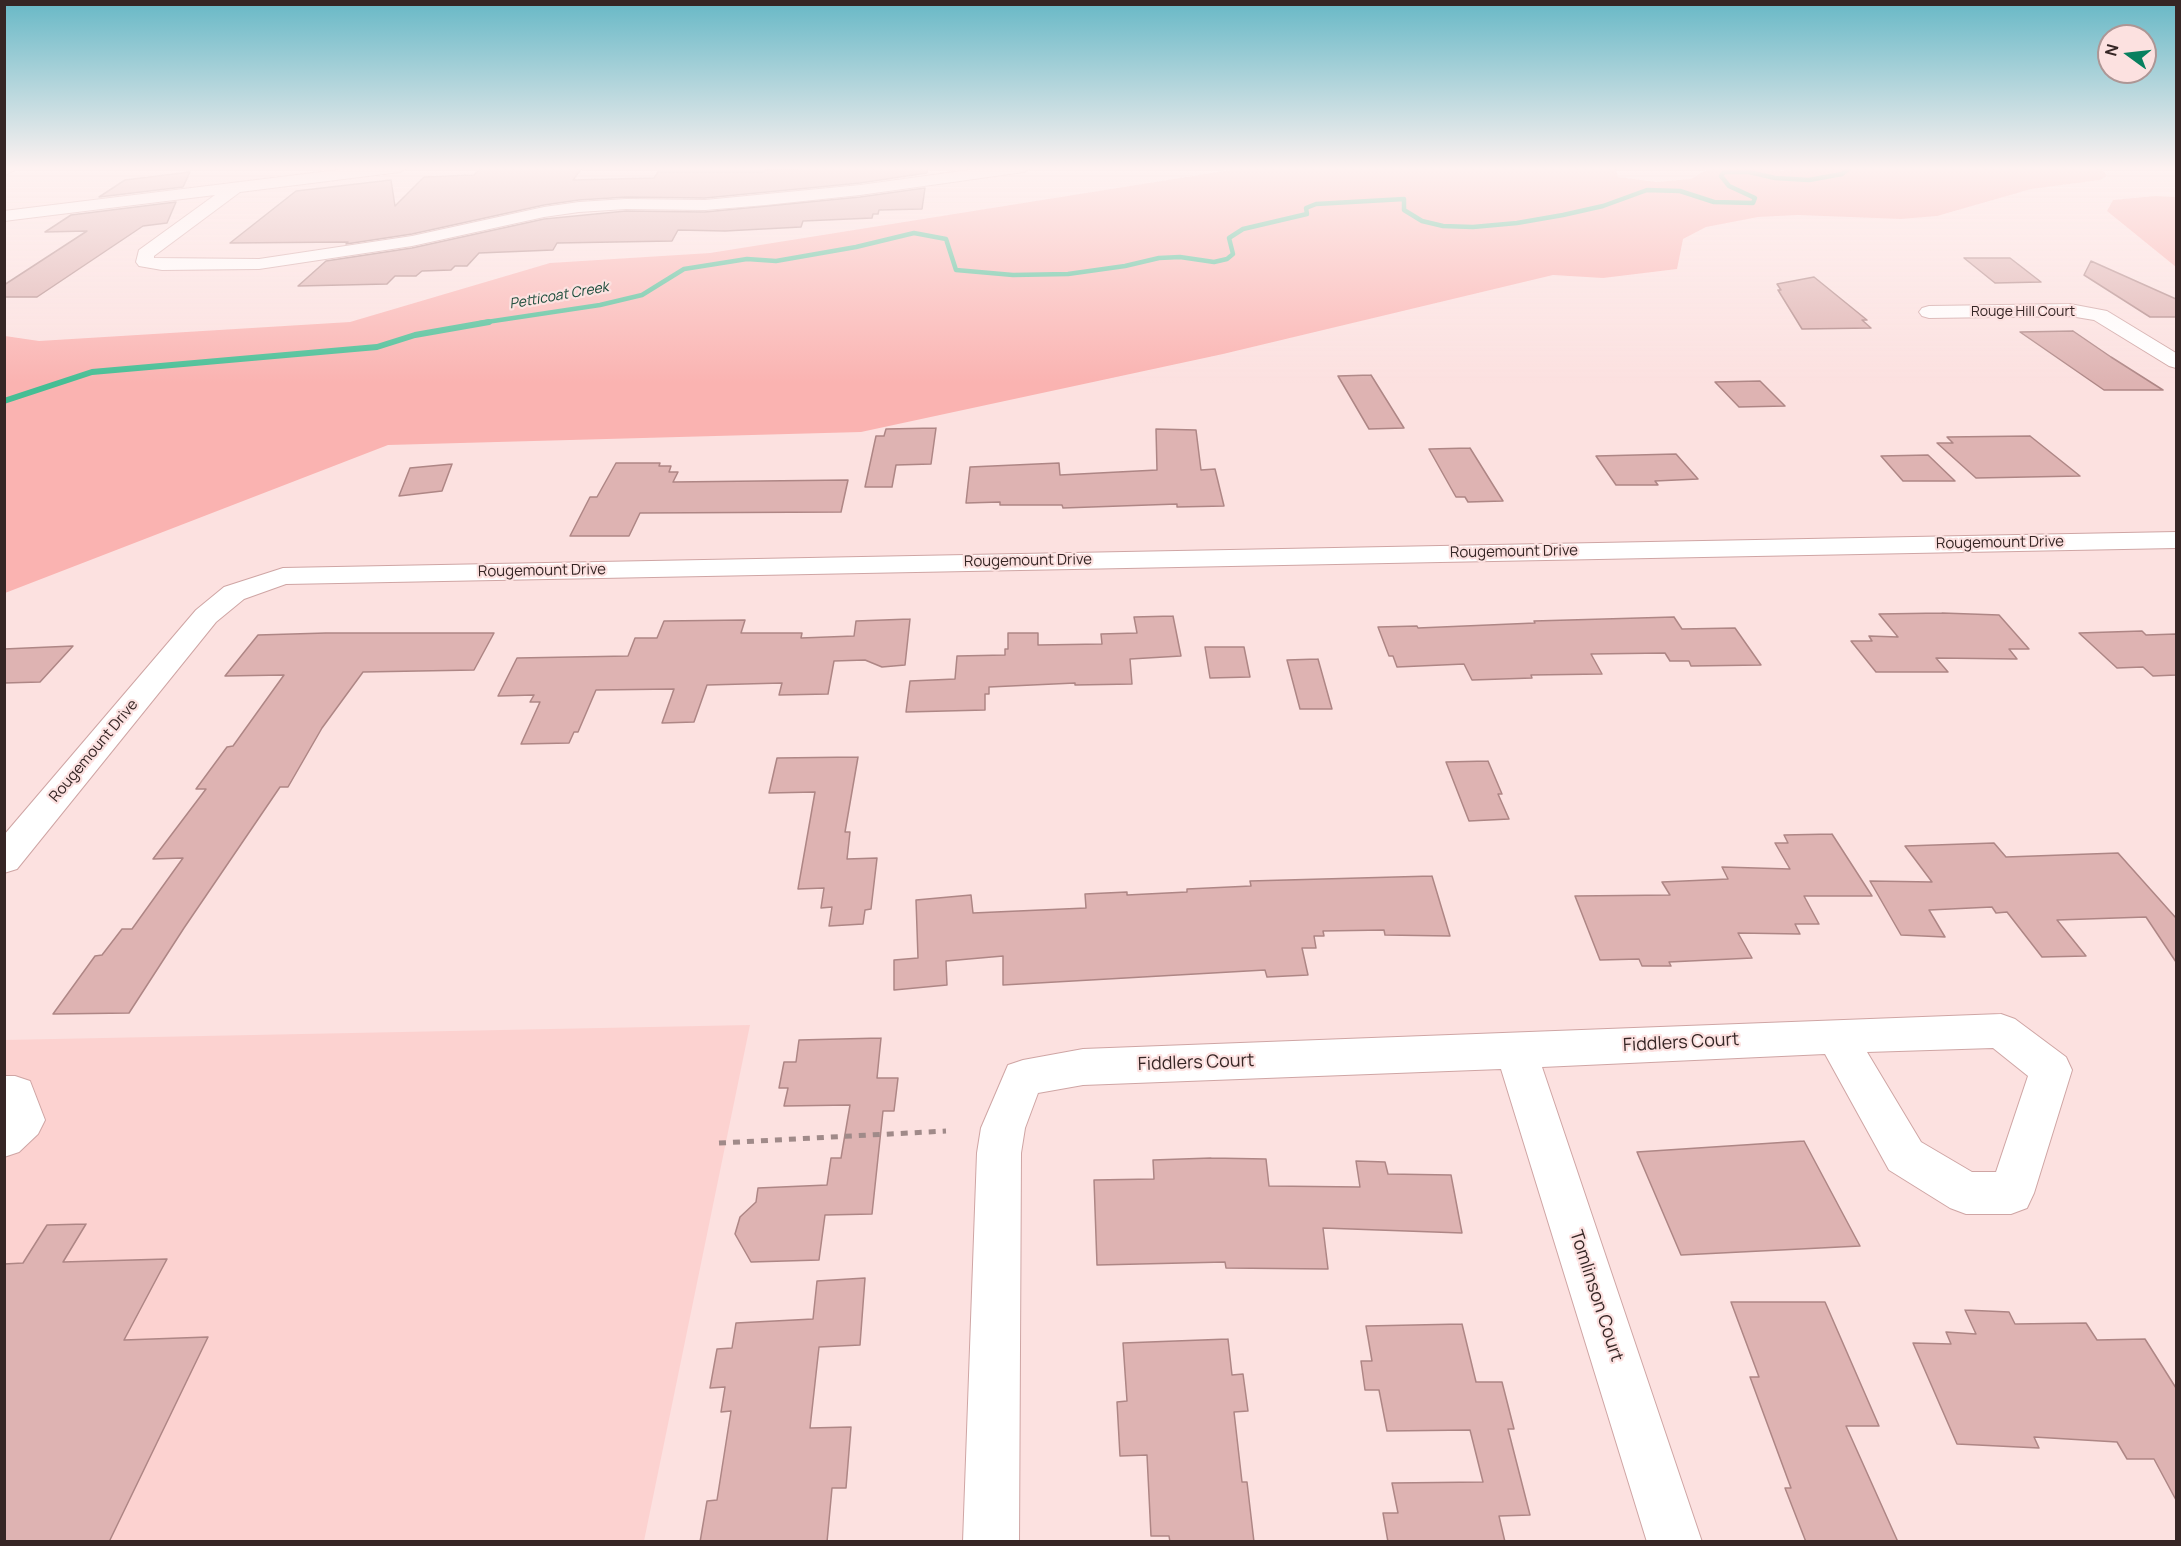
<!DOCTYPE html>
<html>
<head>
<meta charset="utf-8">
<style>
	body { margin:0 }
	#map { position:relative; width:2181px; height:1546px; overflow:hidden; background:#fce1e0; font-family:Manrope,sans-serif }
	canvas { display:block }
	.frame { position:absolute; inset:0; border:6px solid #362625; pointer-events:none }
	.north { position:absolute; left:2097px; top:24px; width:60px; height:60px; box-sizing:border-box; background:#fce1e0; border:2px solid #ad9695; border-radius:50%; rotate:285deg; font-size:16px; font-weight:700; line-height:24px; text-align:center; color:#362625 }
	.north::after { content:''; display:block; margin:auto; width:21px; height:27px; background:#08805f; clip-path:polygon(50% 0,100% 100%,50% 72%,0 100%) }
</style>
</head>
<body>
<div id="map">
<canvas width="2181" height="1546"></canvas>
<div class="frame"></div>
<div class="north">N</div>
</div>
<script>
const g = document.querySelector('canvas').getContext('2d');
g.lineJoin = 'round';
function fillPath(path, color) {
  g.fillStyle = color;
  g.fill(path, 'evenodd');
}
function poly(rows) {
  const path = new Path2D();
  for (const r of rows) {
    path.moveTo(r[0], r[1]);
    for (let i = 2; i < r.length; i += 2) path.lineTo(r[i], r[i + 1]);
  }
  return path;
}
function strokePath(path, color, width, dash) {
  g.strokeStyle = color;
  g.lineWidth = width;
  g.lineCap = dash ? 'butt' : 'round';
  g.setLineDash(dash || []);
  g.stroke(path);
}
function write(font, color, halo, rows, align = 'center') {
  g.font = font + ' Manrope,sans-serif';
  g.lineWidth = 4.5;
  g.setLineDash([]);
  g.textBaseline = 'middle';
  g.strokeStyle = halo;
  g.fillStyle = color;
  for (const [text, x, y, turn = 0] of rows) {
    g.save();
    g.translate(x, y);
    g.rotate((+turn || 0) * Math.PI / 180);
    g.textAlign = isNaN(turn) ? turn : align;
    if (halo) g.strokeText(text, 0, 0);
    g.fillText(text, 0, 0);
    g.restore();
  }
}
fillPath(poly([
	[750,1025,644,1541,5,1541,4,1040]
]), '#fcd2d0');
fillPath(poly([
	[1249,167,1615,167,1618,177,1656,182,1691,179,1712,167,1741,167,1777,171,1795,170,1800,167,2100,167,2107,176,2100,180,2031,189,1937,216,1901,219,1798,215,1758,217,1706,227,1683,239,1677,269,1603,278,1553,275,1223,354,861,432,388,445,5,593,5,336,39,341,350,322,550,263,710,253],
	[2155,196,2176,197,2176,267,2107,211,2113,200]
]), '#fab3b1');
strokePath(poly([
	[2043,167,2073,167],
	[480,323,600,305,642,295,684,269,747,259,776,261,856,247,914,233,946,239,956,270,1013,275,1068,274,1125,266,1159,258,1180,257,1214,262,1227,259,1233,254,1229,238,1243,229,1307,214,1306,208,1316,204,1404,199,1404,210,1422,221,1443,226,1473,227,1517,223,1563,215,1603,206,1647,190,1680,191,1714,202,1753,203,1755,198,1729,186,1721,176,1724,172,1749,172,1775,178,1809,180,1842,174,1851,167]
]), '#45be94', 4.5);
strokePath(poly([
	[4,401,92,372,377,347,415,335,489,322]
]), '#45be94', 6);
const building = poly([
	[482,167,583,167,573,180,654,178,658,172,764,172,765,170,800,169,801,167,928,167,927,173,860,183,705,198,626,197,579,200,544,205,412,234,346,244,348,242,230,243,296,191,391,180,395,206,424,177,474,175,482,167],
	[190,172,183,187,99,197,125,180,190,172],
	[925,188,922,209,879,210,878,214,873,214,872,218,803,221,801,227,725,231,678,230,672,241,557,243,553,250,479,253,467,266,455,266,451,270,422,271,416,276,395,276,387,284,298,286,326,261,412,248,544,219,626,211,705,212,860,197,925,188],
	[176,202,167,223,143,226,37,297,4,297,4,285,87,231,45,232,71,215,176,202],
	[1964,258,2010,258,2041,282,1995,283,1964,258],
	[2091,261,2176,299,2176,317,2150,317,2084,275,2091,261],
	[1814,277,1867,320,1862,320,1871,328,1802,329,1778,290,1781,290,1777,284,1814,277],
	[2073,331,2111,357,2163,390,2104,390,2020,332,2073,331],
	[1371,375,1404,428,1369,429,1338,376,1371,375],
	[1760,381,1785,406,1739,407,1715,382,1760,381],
	[936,428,931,464,896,465,892,487,865,487,876,436,884,436,886,429,936,428],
	[1156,429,1196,430,1201,470,1215,469,1224,506,1177,507,1177,504,1063,508,1062,505,1000,505,1000,502,966,503,970,467,1059,463,1060,475,1157,470,1156,429],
	[2030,436,2080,476,1976,478,1937,443,1953,443,1947,437,2030,436],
	[1470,448,1503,501,1468,502,1465,497,1456,497,1429,449,1470,448],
	[1676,454,1698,479,1655,481,1658,485,1616,485,1596,456,1676,454],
	[1928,455,1955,481,1903,481,1881,456,1928,455],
	[616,463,660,463,659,466,671,466,669,472,678,472,673,482,848,480,841,512,640,513,629,536,570,536,590,497,597,497,616,463],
	[452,464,442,491,399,496,410,468,452,464],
	[1942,613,1999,615,2029,649,2009,649,2017,659,1936,658,1948,672,1876,672,1851,641,1872,641,1869,636,1898,637,1879,614,1942,613],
	[1173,616,1181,656,1130,659,1132,684,1075,685,1075,683,989,687,989,694,985,694,985,710,906,712,910,681,955,679,957,656,1005,655,1005,649,1008,649,1008,633,1038,633,1038,645,1102,644,1101,634,1137,633,1134,617,1173,616],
	[1674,617,1682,629,1735,628,1761,665,1691,666,1689,661,1670,661,1665,653,1591,654,1602,674,1531,675,1532,678,1472,680,1464,664,1397,667,1393,656,1389,656,1378,627,1417,626,1418,628,1535,623,1534,621,1674,617],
	[910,619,905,665,882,667,865,660,834,661,828,694,779,695,782,683,707,685,694,722,662,723,674,689,596,690,578,732,574,732,569,743,521,744,540,702,530,702,534,695,498,696,517,658,628,656,635,638,657,638,664,621,745,620,741,633,802,633,801,638,854,636,856,621,910,619],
	[2142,631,2146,635,2176,634,2176,675,2153,676,2143,667,2117,668,2079,633,2142,631],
	[326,633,494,633,474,670,363,672,322,728,288,787,280,787,184,928,129,1013,53,1014,95,956,102,955,122,929,132,929,183,858,153,859,206,789,196,789,227,747,233,746,284,675,225,676,258,635,326,633],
	[73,646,40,682,4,683,4,649,73,646],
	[1205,647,1244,647,1250,677,1210,678,1205,647],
	[1318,659,1332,709,1300,709,1287,660,1318,659],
	[858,757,845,832,850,832,847,859,877,858,871,909,865,910,863,924,829,926,832,907,821,908,824,888,798,889,815,792,769,793,777,758,858,757],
	[1488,761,1502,794,1498,794,1509,819,1469,821,1446,762,1488,761],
	[1832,834,1872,896,1804,896,1819,924,1795,924,1800,934,1738,933,1752,958,1669,962,1671,966,1642,966,1639,959,1600,960,1575,896,1670,895,1662,882,1728,879,1722,867,1790,869,1775,843,1788,843,1784,835,1832,834],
	[1994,843,2006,857,2118,853,2176,918,2176,962,2146,917,2057,920,2086,956,2042,957,2007,912,1996,913,1992,907,1929,910,1945,937,1901,935,1870,881,1932,882,1905,846,1994,843],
	[1432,876,1450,936,1385,935,1384,930,1323,931,1324,936,1314,936,1316,948,1302,948,1308,975,1267,977,1265,970,1003,985,1003,956,946,961,947,985,894,990,894,960,918,958,916,900,971,895,973,913,1086,908,1085,894,1127,892,1127,895,1187,892,1187,889,1251,886,1250,881,1432,876],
	[881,1038,877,1078,898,1078,894,1111,883,1111,872,1214,825,1215,819,1260,751,1262,735,1234,740,1217,756,1202,758,1188,827,1185,831,1158,841,1158,850,1105,784,1106,788,1088,779,1088,784,1062,796,1062,799,1040,881,1038],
	[1804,1141,1860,1246,1681,1255,1637,1152,1804,1141],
	[1211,1158,1266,1159,1269,1186,1360,1187,1356,1161,1385,1162,1388,1174,1451,1175,1462,1233,1323,1228,1328,1269,1226,1268,1225,1262,1097,1265,1094,1180,1154,1179,1153,1160,1211,1158],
	[86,1224,63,1262,167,1259,124,1340,208,1337,109,1542,4,1542,4,1264,23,1263,47,1225,86,1224],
	[865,1278,860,1345,819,1347,810,1428,851,1427,846,1488,832,1488,827,1542,700,1542,707,1501,717,1500,731,1411,721,1412,725,1387,710,1388,717,1349,732,1348,736,1323,813,1319,817,1281,865,1278],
	[1731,1302,1825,1302,1879,1426,1846,1426,1898,1542,1806,1542,1785,1488,1791,1488,1750,1377,1759,1377,1731,1302],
	[1965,1310,2009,1312,2015,1324,2086,1323,2097,1340,2145,1339,2176,1388,2176,1500,2154,1459,2127,1459,2117,1442,2034,1437,2039,1448,1957,1444,1913,1343,1951,1344,1946,1332,1976,1334,1965,1310],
	[1462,1324,1476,1382,1502,1382,1514,1429,1508,1429,1530,1515,1499,1516,1505,1542,1388,1542,1383,1513,1398,1513,1392,1483,1483,1482,1470,1430,1387,1431,1379,1390,1365,1390,1361,1361,1372,1361,1366,1326,1462,1324],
	[1228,1339,1232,1375,1243,1374,1248,1411,1234,1412,1242,1482,1247,1482,1254,1542,1170,1542,1169,1536,1151,1536,1147,1455,1120,1456,1117,1402,1127,1401,1123,1343,1228,1339]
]);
fillPath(building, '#deb3b2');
strokePath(building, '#ae8685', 1.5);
const minor = poly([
	[4,167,20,167,4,176,4,167],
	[362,167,408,167,400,172,240,192,154,256,154,258,259,259,412,236,544,207,579,202,626,199,705,200,860,185,991,167,1032,167,1024,172,860,195,766,205,705,210,626,209,579,212,544,217,412,246,259,269,162,270,139,266,136,262,139,250,215,195,4,221,4,211,362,167],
	[2070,304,2107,311,2176,353,2176,368,2169,366,2094,320,2070,316,1929,318,1922,316,1919,312,1922,308,1929,306,2070,304],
	[2176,532,2176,548,286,584,244,599,216,622,17,869,4,873,4,835,196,610,224,587,283,568,2176,532],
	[2001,1014,2015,1019,2066,1057,2072,1070,2034,1193,2027,1208,2011,1214,1966,1214,1950,1208,1889,1170,1825,1054,1542,1067,1702,1542,1647,1542,1501,1069,1083,1085,1038,1093,1025,1128,1021,1153,1019,1542,963,1542,977,1153,981,1128,1008,1065,1023,1060,1083,1049,2001,1014],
	[1993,1048,2028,1076,1996,1172,1972,1172,1921,1142,1867,1052,1993,1048],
	[4,1076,15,1076,30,1081,45,1120,38,1134,19,1152,4,1157,4,1076]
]);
strokePath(minor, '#cfa5a4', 2);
strokePath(poly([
	[719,1143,946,1131]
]), '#a08a89', 5, [7, 7]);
fillPath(minor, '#fff');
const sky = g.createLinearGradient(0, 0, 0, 383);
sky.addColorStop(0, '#67b8c6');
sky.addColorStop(0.44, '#fef2f1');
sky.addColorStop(1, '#fef2f100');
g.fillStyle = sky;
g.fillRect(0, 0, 2181, 383);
write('italic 14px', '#164937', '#fce1e0', [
	["Petticoat Creek",559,296,-10]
]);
write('14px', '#362625', '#fce1e0', [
	["Rouge Hill Court",2023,312]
]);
write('15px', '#362625', '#fce1e0', [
	["Rougemount Drive",2000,543,-1],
	["Rougemount Drive",1514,552,-1],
	["Rougemount Drive",1028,561,-1],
	["Rougemount Drive",542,571,-1],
	["Rougemount Drive",94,751,-50]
]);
write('18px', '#362625', '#fce1e0', [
	["Fiddlers Court",1681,1043,-3],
	["Fiddlers Court",1196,1063,-2],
	["Tomlinson Court",1596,1296,72]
]);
</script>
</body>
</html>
